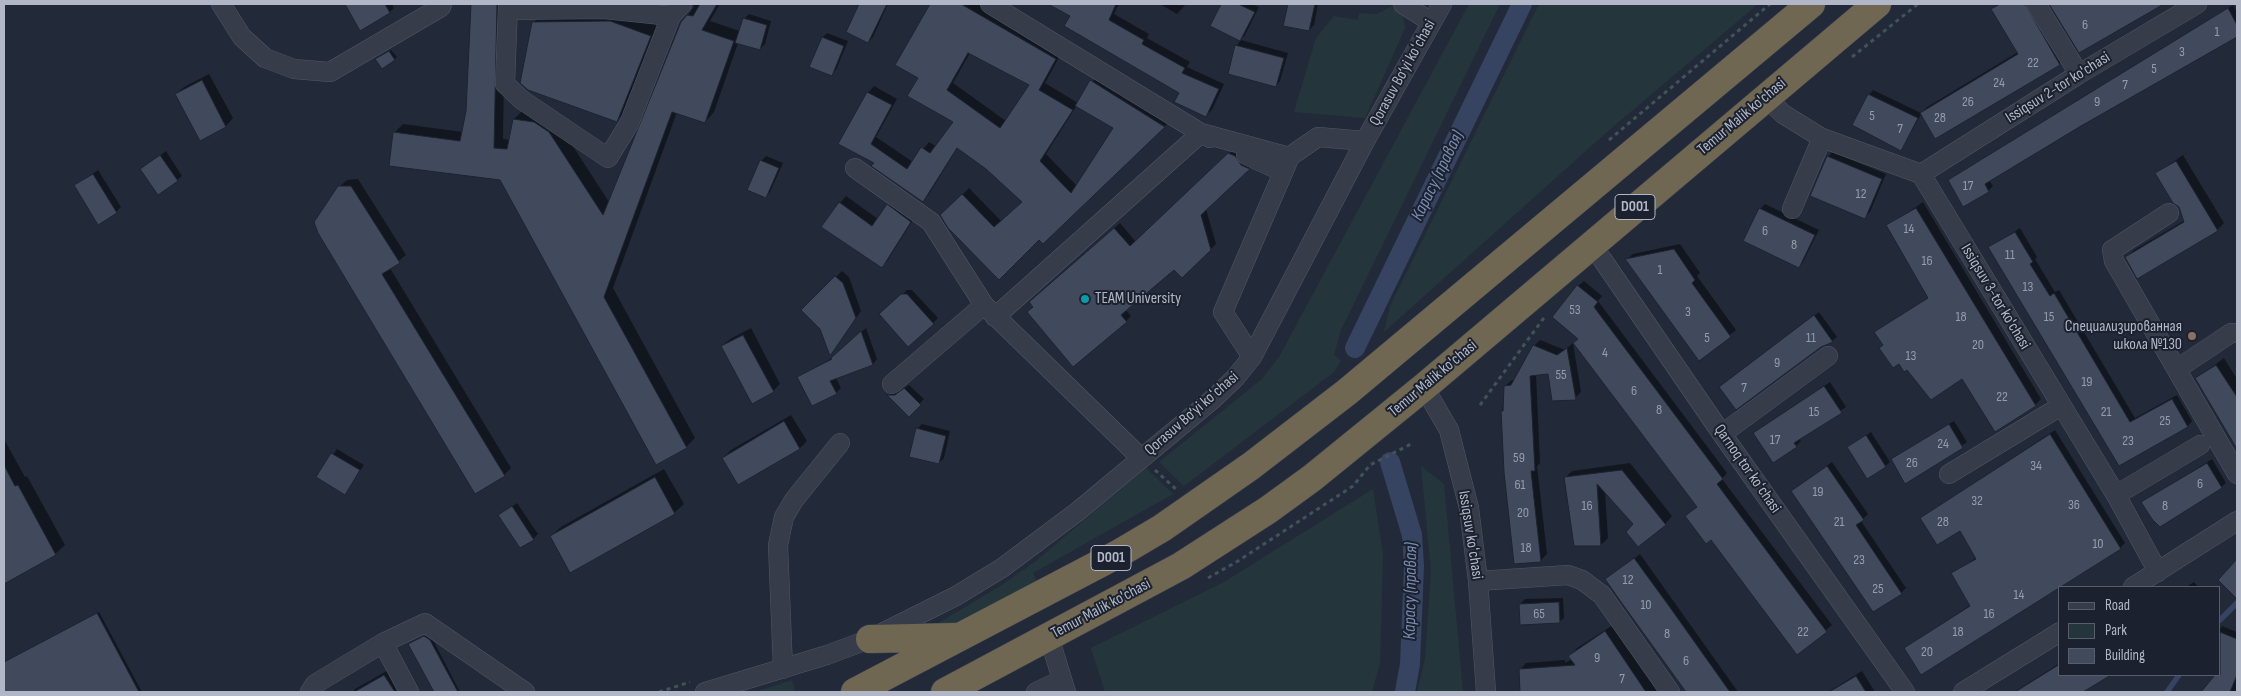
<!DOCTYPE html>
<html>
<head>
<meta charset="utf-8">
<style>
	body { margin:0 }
	#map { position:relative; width:2241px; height:696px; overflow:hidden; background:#222a3a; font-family:"Sofia Sans Condensed",sans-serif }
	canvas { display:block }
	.frame { position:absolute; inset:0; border:5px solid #b1b7c6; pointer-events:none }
	.legend { position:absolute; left:2058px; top:586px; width:162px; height:90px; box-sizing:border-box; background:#1b212f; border:1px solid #575d6b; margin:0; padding:6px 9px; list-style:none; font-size:15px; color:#b1b7c6 }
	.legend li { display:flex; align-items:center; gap:10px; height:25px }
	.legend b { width:25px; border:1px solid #575d6b }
</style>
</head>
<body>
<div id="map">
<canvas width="2241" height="696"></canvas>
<div class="frame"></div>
<ul class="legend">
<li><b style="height:6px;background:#363c4a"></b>Road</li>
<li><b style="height:14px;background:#24363b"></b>Park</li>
<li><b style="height:14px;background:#41495c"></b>Building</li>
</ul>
</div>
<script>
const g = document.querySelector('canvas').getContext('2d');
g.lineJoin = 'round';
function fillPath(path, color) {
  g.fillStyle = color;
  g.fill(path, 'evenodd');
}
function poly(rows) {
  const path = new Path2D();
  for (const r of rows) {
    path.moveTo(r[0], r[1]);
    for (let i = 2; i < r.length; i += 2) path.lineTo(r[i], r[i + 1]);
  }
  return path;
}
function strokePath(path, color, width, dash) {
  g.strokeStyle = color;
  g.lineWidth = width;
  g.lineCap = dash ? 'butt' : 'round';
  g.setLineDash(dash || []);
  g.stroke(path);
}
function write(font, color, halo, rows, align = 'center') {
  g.font = font + ' "Sofia Sans Condensed",sans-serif';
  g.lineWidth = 4;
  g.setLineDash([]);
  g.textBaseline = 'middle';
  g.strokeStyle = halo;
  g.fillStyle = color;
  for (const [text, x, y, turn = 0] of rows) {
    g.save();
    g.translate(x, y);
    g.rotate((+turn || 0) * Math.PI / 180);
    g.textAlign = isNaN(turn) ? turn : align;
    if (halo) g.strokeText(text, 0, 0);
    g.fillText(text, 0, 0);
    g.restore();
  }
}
fillPath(poly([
	[1469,4,1500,4,1341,330,1334,355,1341,361,1334,372,1184,486,1159,462,1262,379,1279,357],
	[1539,4,1758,4,1608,131,1384,332,1390,306],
	[1392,6,1403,16,1405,28,1365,118,1294,112,1316,38,1334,16,1358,20,1359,13,1377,14],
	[1421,466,1444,484,1463,692,1417,692,1425,659,1431,571],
	[1146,468,1173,494,1033,573,1037,582,960,622,930,628,1002,585,1036,561],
	[1373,489,1383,554,1380,663,1372,692,1105,692,1091,648,1224,582],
	[792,680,795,692,755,692]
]), '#24363b');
fillPath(poly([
	[353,4,392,4,394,8,390,12,349,8],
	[472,4,505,4,503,139,510,140,514,119,523,110,558,123,609,202,682,23,694,7,693,4,720,4,710,21,740,31,744,19,749,14,771,21,765,44,760,49,738,43,714,112,705,122,677,112,613,288,695,438,686,447,501,179,394,133,403,124,463,132,468,111],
	[861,4,888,4,873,37,868,42,847,32],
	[932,4,978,4,1062,52,1045,83,1078,103,1098,74,1171,120,1043,242,1039,238,942,215,969,188,1002,222,1024,202,987,168,958,147,929,194,923,201,875,162,840,144,868,93,874,86,897,99,876,137,913,162,929,142,937,147,955,121,919,77,897,65],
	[970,53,1030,85,1006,121,953,83],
	[1077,105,1115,128,1077,186,1046,154],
	[1051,4,1119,4,1114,14,1149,34,1147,38,1190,62,1187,67,1224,84,1212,110,1206,115,1180,93,1072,15],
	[1160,4,1186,4,1177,14],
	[1222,4,1252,4,1259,7,1245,35,1240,40,1212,26],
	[1289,4,1318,4,1314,25,1309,30,1285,25],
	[1998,4,2032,4,2065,58,2059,64,1936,137,1922,113,1901,149,1869,95,1873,90,1921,113,1927,107,2018,52,1993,9],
	[2051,4,2161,4,2080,51],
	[2233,5,2237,12,2237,35,1989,180,1993,186,1988,191,1949,180],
	[543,12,620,12,660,26,627,111,617,120,522,82,534,22],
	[827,33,848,41,836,70,831,75,823,37],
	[1241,40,1288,53,1280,81,1276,86,1229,73,1237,45],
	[391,50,397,57,382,68,376,59],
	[209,74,233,118,226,126,200,139,176,94,184,87],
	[1235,148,1254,163,1206,209,1216,244,1182,276,1174,268,1125,309,1131,316,1126,321,1034,306,1036,297,1120,223,1136,242],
	[166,151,182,176,177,180,142,169],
	[1832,152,1886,174,1870,212,1865,217,1828,157],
	[2183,155,2224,223,2217,230,2126,258,2134,250,2185,220,2180,207,2157,173],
	[766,156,783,163,770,192,766,197,761,161],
	[98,170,121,207,116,212,76,186],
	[358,179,406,255,390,268,511,468,504,475,476,492,339,187,347,180],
	[846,196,878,219,894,199,916,215,888,260,882,266,840,203],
	[1923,202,2041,399,2035,405,1963,377,1908,368,1884,345,1876,332,1929,297,1888,226],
	[1765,204,1819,230,1803,262,1799,267,1760,209],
	[2020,228,2037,257,2035,259,2055,292,2059,290,2135,418,2177,395,2192,421,2188,426,2119,464,1989,248],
	[1680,244,1700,273,1697,276,1736,330,1699,359,1627,259,1633,254],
	[842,271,849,277,861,311,831,353,822,328,803,310],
	[1584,281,1602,296,1598,301,1727,473,1722,479,1832,625,1798,653,1692,511,1698,506,1580,338,1578,286],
	[907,290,912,290,938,318,933,323,886,310],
	[1819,312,1837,337,1832,341,1720,387],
	[751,328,780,384,773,391,722,346,730,339],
	[866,328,877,359,873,364,836,378,841,388,836,393,799,377,832,358],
	[1540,340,1565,350,1573,343,1581,392,1575,398,1549,373,1536,374,1540,463,1537,466,1547,554,1541,560,1502,412,1505,386,1512,380,1516,380,1534,346],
	[2224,358,2237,379,2237,446,2196,379],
	[1830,382,1846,407,1799,438,1801,441,1796,446,1773,462,1755,433],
	[909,385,924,399,909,415,889,395,893,391,900,391],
	[791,415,807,441,800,448,723,458,731,450],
	[1954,421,1967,442,1906,482,1892,459],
	[922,424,950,431,944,458,939,463,917,429],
	[2055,430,2125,543,2120,548,1906,648,1970,605,1952,574,1977,557,1961,529,1921,518],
	[1871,432,1890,462,1885,466,1848,448],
	[4,439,25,477,27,476,65,545,55,554,4,583],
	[337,449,364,465,345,493,318,477],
	[2212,459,2226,483,2221,487,2143,502],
	[1832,462,1868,514,1861,521,1906,588,1901,593,1797,487],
	[1630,463,1672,516,1665,524,1605,491,1608,538,1601,545,1575,545,1565,478,1572,471],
	[664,469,684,504,674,513,551,536,561,527],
	[517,503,538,534,533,539,500,515],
	[1640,554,1736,689,1738,692,1688,692,1607,579],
	[2194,582,2198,587,2186,587],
	[1563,598,1564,618,1559,622,1520,604,1525,599],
	[99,612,142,692,4,692,4,662],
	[1613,625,1658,692,1579,692,1566,672,1567,692,1522,692,1520,670,1526,663,1565,660,1565,663,1572,659,1570,656,1577,648],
	[2222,626,2237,632,2237,692,2203,692,2216,675,2220,675,2220,629],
	[427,635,432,638,460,692,435,692,409,644],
	[2060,663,2060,675,2107,675,2079,692,2014,692],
	[392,668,406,692,353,692,355,689],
	[1862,671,1875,692,1828,692]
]), '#0007');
strokePath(poly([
	[2220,620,2237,603],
	[2167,692,2179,675]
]), '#364361', 5.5);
strokePath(poly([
	[1355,348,1522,4],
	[1390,462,1412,535,1414,566,1410,664,1405,692]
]), '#364361', 20);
const building = poly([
	[345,4,385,4,390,13,360,31,345,4],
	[471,4,497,4,494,148,507,149,513,119,534,122,549,132,603,215,681,22,687,15,693,16,700,4,717,4,702,30,734,41,705,123,672,112,604,297,687,448,656,465,500,180,389,166,393,132,460,141,466,111,471,4],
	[859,4,887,4,868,43,846,32,859,4],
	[930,4,961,4,1056,59,1039,90,1073,110,1040,161,1071,193,1113,128,1075,106,1090,80,1165,127,1043,244,1039,240,999,280,948,228,940,215,962,194,994,227,1022,202,986,169,957,148,923,202,871,166,874,163,838,144,867,92,892,105,871,144,907,169,921,147,930,153,953,122,907,96,918,78,895,65,930,4],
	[968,53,1029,85,1000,128,947,90,968,53],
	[1048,4,1116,4,1109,20,1144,40,1142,44,1185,68,1182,73,1219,89,1206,117,1174,102,1179,93,1064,26,1070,16,1048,4],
	[1221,4,1238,4,1255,12,1240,41,1210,26,1221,4],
	[1288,4,1315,4,1309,31,1283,26,1288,4],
	[2000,4,2025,4,2060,65,1935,139,1920,113,2018,54,1991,9,2000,4],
	[2049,4,2164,4,2079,53,2049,4],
	[2228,8,2237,25,2237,37,2081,126,1985,184,1989,192,1963,207,1948,180,2228,8],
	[743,18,767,25,760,50,735,43,743,18],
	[610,21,651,36,617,122,528,90,520,83,532,22,610,21],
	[822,37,844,46,832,76,809,67,822,37],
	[1235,45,1284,58,1276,87,1228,74,1235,45],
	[389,51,395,60,382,69,375,59,389,51],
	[202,80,226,127,200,141,175,94,202,80],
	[1868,94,1918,118,1901,151,1852,125,1868,94],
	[1228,153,1235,156,1241,165,1250,169,1201,215,1211,250,1182,278,1174,270,1121,315,1127,322,1073,367,1027,312,1033,307,1029,302,1114,228,1130,246,1228,153],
	[160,155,178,181,158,195,140,169,160,155],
	[1827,156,1882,179,1865,219,1810,196,1827,156],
	[760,160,779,168,766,198,747,190,760,160],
	[2176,161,2218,231,2137,279,2125,257,2184,222,2179,207,2173,203,2155,173,2176,161],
	[93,174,117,213,98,225,74,185,93,174],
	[338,186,351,186,400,263,382,274,505,476,475,494,318,233,314,222,338,186],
	[839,202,872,226,887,204,911,222,882,268,821,227,839,202],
	[1759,208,1815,235,1799,268,1743,241,1759,208],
	[1916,208,2036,406,1995,432,1962,379,1931,400,1907,370,1904,372,1899,364,1893,368,1879,348,1883,345,1874,332,1928,298,1886,225,1916,208],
	[2015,232,2033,262,2030,264,2050,296,2054,293,2130,422,2172,399,2188,427,2119,466,1988,247,2015,232],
	[1674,249,1695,280,1692,283,1731,337,1699,361,1625,259,1674,249],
	[835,276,843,283,856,318,830,356,820,329,801,310,835,276],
	[1577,285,1598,302,1594,307,1723,479,1717,484,1827,632,1797,655,1711,540,1706,544,1685,516,1697,507,1573,343,1578,339,1552,317,1577,285],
	[901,294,907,294,934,324,908,347,879,314,901,294],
	[1814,315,1833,342,1821,347,1736,410,1719,387,1814,315],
	[861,331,873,365,830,381,837,394,812,406,797,377,832,359,831,358,861,331],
	[743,335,774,392,752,404,721,346,743,335],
	[1533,345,1557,355,1567,348,1576,400,1552,401,1548,374,1530,376,1535,471,1531,471,1541,562,1514,564,1504,472,1501,411,1503,411,1504,386,1511,385,1533,345],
	[2216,365,2237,397,2237,449,2195,378,2216,365],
	[1824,386,1842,413,1794,443,1797,447,1773,463,1753,433,1824,386],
	[904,388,921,405,909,417,887,395,895,395,904,388],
	[784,421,800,449,738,485,722,458,784,421],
	[1949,424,1963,448,1905,484,1891,459,1949,424],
	[916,428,946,436,939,464,909,457,916,428],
	[2050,434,2121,549,1921,675,1904,648,1970,606,1951,573,1976,559,1960,531,1937,545,1920,518,2050,434],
	[1866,435,1886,467,1867,479,1847,447,1866,435],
	[331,453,360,470,345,495,316,477,331,453],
	[2207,463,2222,488,2160,527,2152,519,2141,502,2207,463],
	[4,465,15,486,18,485,56,555,4,584,4,465],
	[1827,466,1864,520,1856,525,1902,594,1873,612,1791,491,1827,466],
	[1622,470,1666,525,1638,547,1626,532,1633,524,1597,484,1601,546,1574,546,1564,477,1622,470],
	[655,477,675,514,570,573,550,536,655,477],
	[512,506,534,540,520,548,498,515,512,506],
	[1634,558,1669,606,1730,692,1686,692,1621,602,1605,579,1634,558],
	[2237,559,2237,599,2218,580,2237,559],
	[1559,602,1560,623,1520,625,1519,604,1559,602],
	[97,613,139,692,4,692,4,662,97,613],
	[1605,631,1646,692,1520,692,1519,669,1575,665,1568,656,1605,631],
	[2220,632,2237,639,2237,675,2230,692,2201,692,2215,675,2220,675,2220,632],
	[424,636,430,640,458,692,434,692,408,644,424,636],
	[2060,664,2060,675,2111,675,2083,692,2015,692,2060,664],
	[384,675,395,692,354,692,384,675],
	[1856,676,1866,692,1829,692,1856,676]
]);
fillPath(building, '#41495c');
strokePath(building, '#1d2331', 1);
const minor = poly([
	[221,4,242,37,265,58,294,69,330,72,441,7,442,4],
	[508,4,505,84,522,100,608,158,629,124,671,16,682,4],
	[990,4,1201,133,1289,157,1318,137,1365,141],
	[1403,4,1431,22],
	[2036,4,2079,74],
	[508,10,604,9,671,16],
	[1766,97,1783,114,1822,138,1921,174,2116,495,2158,572],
	[1246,155,1283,172],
	[855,168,931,222,984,305,1141,458],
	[1921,174,2079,74,2197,4],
	[1792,209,1822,138],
	[2169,213,2112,250,2114,261,2237,474],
	[1590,245,1602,259,1722,434,1905,692],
	[995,317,1201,133,1210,138],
	[1252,357,1223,312,1288,161],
	[2177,369,2231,333,2237,333],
	[892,384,984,305],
	[1424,387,1449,430,1469,508,1478,581,1486,692],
	[1722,434,1828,356],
	[1949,474,2061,406],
	[2116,495,2200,445],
	[1478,581,1568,575,1582,580,1602,595,1670,692],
	[2133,587,2237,521],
	[1049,637,1066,692],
	[383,643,409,692],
	[783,669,778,545,784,517,794,500,840,443],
	[310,692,315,684,383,643,425,623,525,692],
	[705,692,827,655,870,639,956,596,1002,568,1077,512,1213,399,1235,378,1252,357,1365,141,1442,4],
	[1036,692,1062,680],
	[1963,692,2060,632]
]);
const highway = poly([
	[870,639,955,637],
	[855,692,1118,554,1162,528,1251,466,1347,392,1811,4],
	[945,692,1181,566,1268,510,1312,478,1424,387,1877,4]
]);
strokePath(minor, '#515765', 20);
strokePath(highway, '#3e4452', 29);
strokePath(poly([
	[1852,57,1918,4],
	[1609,140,1770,4],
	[1480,405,1546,315],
	[1155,470,1178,491],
	[1208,578,1238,561,1353,486,1370,465,1413,443],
	[659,692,690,682]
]), '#425358', 3, [4, 4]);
strokePath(minor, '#363c4a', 19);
strokePath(highway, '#706753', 28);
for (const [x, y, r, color] of [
	[1085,299,5,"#0f9aa8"],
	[2192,336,5,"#8d6e63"]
]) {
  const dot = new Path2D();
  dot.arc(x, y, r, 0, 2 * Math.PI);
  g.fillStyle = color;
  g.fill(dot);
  strokePath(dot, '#1b212f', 2);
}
write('14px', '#959cac', null, [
	["6",2085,25],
	["1",2217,32],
	["3",2182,52],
	["22",2033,63],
	["5",2154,69],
	["24",1999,83],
	["7",2125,85],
	["26",1968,102],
	["9",2097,102],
	["5",1872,116],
	["28",1940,118],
	["7",1900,129],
	["17",1968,186],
	["12",1861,194],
	["14",1909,229],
	["6",1765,231],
	["8",1794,245],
	["11",2010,255],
	["16",1927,261],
	["1",1660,270],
	["13",2028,287],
	["53",1575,310],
	["3",1688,312],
	["18",1961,317],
	["15",2049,317],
	["5",1707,338],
	["11",1811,338],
	["20",1978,345],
	["4",1605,353],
	["13",1911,356],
	["9",1777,363],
	["55",1561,375],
	["19",2087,382],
	["7",1744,388],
	["6",1634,391],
	["22",2002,397],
	["8",1659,410],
	["15",1814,412],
	["21",2106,412],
	["25",2165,421],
	["17",1775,440],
	["23",2128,441],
	["24",1943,444],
	["59",1519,458],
	["26",1912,463],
	["34",2036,466],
	["6",2200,484],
	["61",1520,485],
	["19",1818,492],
	["32",1977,501],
	["36",2074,505],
	["16",1587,506],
	["8",2165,506],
	["20",1523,513],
	["21",1839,522],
	["28",1943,522],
	["10",2098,544],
	["18",1526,548],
	["23",1859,560],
	["12",1628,580],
	["25",1878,589],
	["14",2019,595],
	["10",1646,605],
	["65",1539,614],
	["16",1989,614],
	["22",1803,632],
	["18",1958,632],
	["8",1667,634],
	["20",1927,652],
	["9",1597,658],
	["6",1686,661],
	["7",1622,679]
]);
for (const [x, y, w] of [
	[1635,207,40],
	[1111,558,40]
]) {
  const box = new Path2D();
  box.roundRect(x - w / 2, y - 12.5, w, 25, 4);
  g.fillStyle = '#1b212f';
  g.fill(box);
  strokePath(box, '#b1b7c6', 1);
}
write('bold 15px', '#b1b7c6', null, [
	["D001",1635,207],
	["D001",1111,558]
]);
write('16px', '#b1b7c6', '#1b212f', [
	["Qorasuv Bo‘yi koʻchasi",1403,73,-61],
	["Issiqsuv 2-tor ko'chasi",2058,88,-32],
	["Temur Malik ko'chasi",1742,117,-40],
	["Issiqsuv 3-tor ko'chasi",1995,297,59],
	["Temur Malik ko'chasi",1433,379,-40],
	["Qorasuv Bo‘yi koʻchasi",1192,414,-41],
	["Qarnoq tor koʻchasi",1747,469,55],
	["Issiqsuv koʻchasi",1470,535,81],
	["Temur Malik ko'chasi",1101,609,-28]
]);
write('16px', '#b1b7c6', '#1b212f', [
	["TEAM University",1095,299],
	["Специализированная",2182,327,"right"],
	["школа №130",2182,345,"right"]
], 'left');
write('italic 18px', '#798aae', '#1b212f', [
	["Карасу (правая)",1438,176,-64],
	["Карасу (правая)",1411,591,-89]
]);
</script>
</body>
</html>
